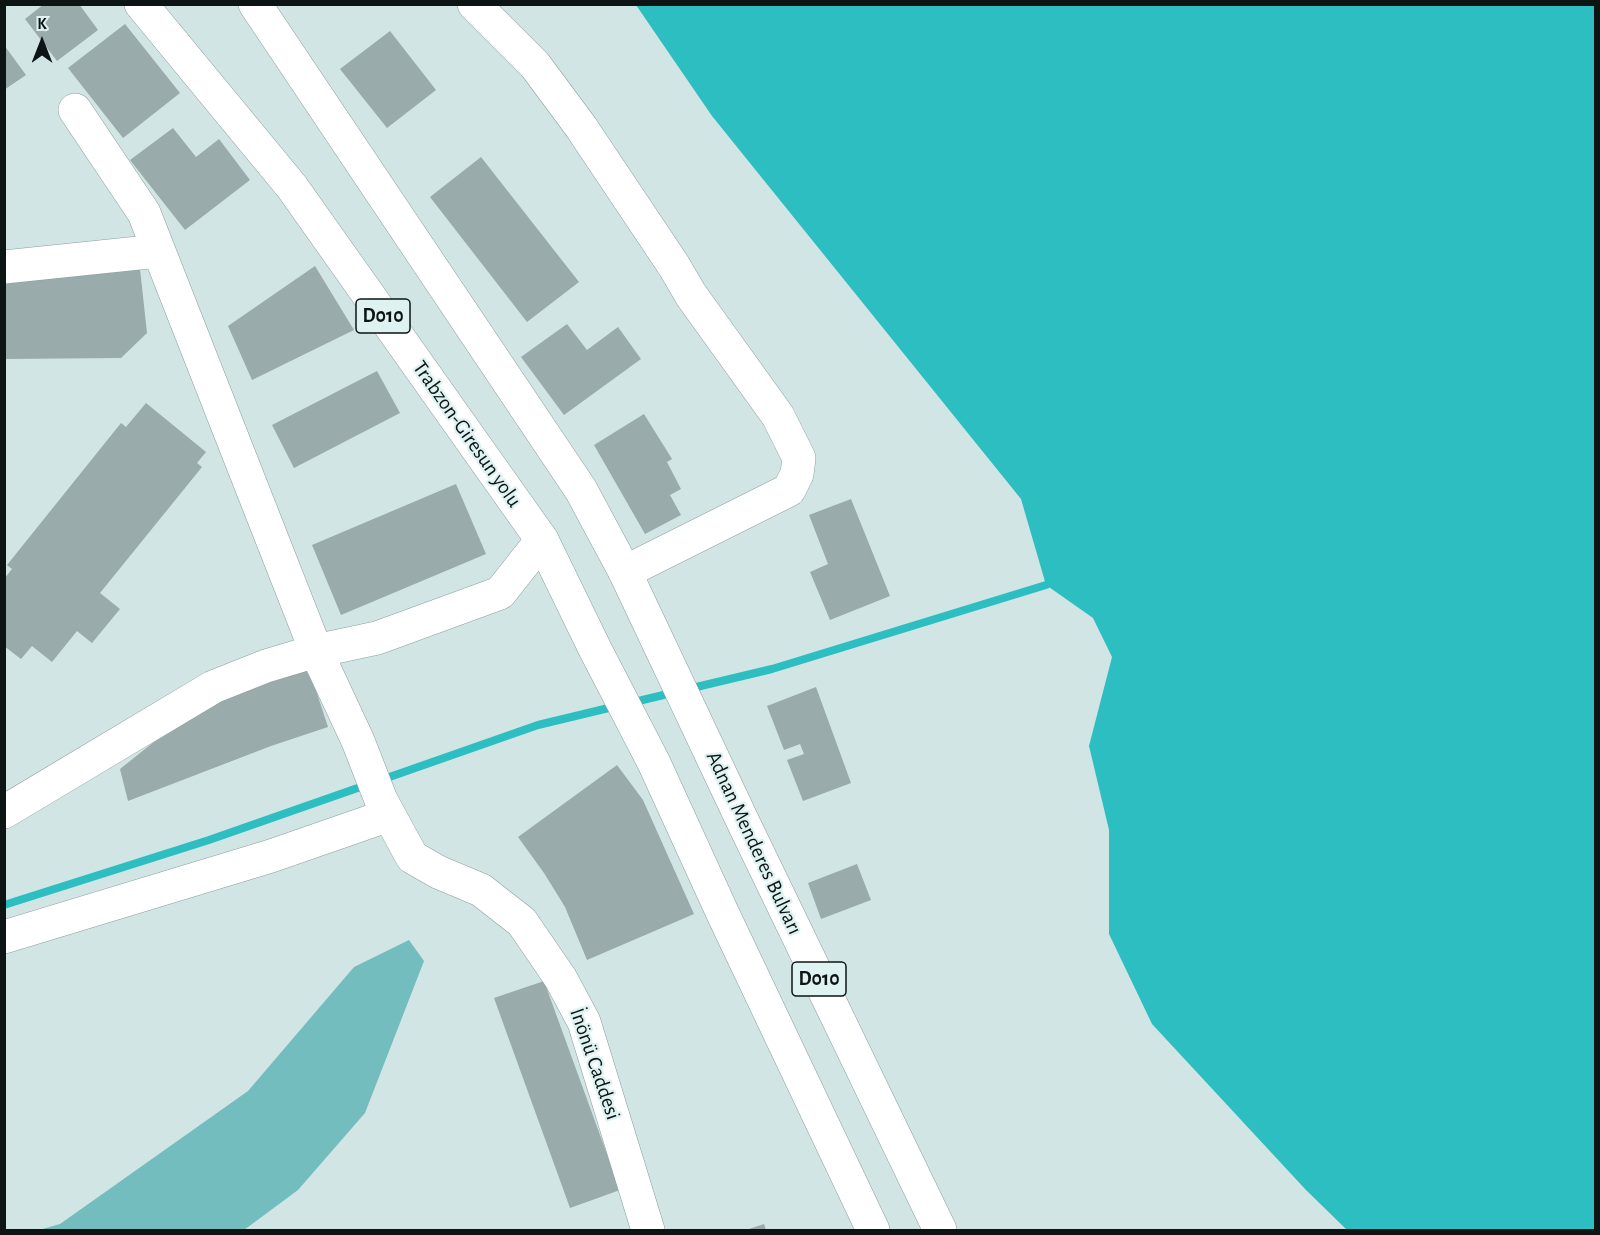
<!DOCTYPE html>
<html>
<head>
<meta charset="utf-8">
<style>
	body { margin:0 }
	#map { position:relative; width:1600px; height:1235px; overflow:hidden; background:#d1e5e5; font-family:"Alegreya Sans",sans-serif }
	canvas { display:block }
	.frame { position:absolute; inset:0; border:6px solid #0d1414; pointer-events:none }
	.north { position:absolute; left:12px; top:12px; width:60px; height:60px; -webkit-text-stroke:4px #def2f2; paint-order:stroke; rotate:0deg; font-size:16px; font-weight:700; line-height:24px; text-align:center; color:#0d1414 }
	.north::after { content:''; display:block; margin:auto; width:21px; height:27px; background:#0d1414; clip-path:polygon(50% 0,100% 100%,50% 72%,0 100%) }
</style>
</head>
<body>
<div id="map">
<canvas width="1600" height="1235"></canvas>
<div class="frame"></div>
<div class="north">K</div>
</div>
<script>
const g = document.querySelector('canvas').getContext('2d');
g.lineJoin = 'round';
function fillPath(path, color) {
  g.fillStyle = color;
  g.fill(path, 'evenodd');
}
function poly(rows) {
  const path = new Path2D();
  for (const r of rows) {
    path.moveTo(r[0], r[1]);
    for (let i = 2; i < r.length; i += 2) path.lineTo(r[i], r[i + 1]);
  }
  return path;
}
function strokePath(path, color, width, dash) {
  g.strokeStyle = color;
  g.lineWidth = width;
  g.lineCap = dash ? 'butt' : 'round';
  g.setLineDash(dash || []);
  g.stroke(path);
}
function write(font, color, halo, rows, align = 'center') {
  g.font = font + ' "Alegreya Sans",sans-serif';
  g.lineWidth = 4.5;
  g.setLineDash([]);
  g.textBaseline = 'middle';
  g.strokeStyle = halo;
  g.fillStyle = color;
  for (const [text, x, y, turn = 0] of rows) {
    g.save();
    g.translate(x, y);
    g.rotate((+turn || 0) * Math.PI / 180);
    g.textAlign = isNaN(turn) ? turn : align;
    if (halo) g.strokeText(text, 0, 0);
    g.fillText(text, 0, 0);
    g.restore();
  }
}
fillPath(poly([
	[409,940,424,961,365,1113,298,1190,244,1230,39,1230,60,1224,248,1091,354,967]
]), '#74bdbf');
fillPath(poly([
	[636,5,1595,5,1595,1230,1347,1230,1306,1190,1152,1024,1109,934,1109,830,1089,746,1112,657,1093,618,1046,585,1021,499,712,116]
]), '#2dbec2');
strokePath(poly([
	[688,689,772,669,1046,585],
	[630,703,676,692],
	[381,780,538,725,617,706],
	[4,905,209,840,369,784]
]), '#2dbec2', 8);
fillPath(poly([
	[44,4,79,4,98,30,57,61,25,19],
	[125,24,180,93,123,138,68,68],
	[390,31,436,90,387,128,340,69],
	[4,45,26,75,4,90],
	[173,128,196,157,219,139,250,180,185,230,130,160],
	[481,157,579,282,527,322,430,197],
	[315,266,354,330,252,380,228,326],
	[140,269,147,333,121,358,4,359,4,282],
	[567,324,587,350,618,327,641,359,564,415,521,357],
	[377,371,400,413,294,468,272,425],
	[146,403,206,452,197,463,202,467,100,593,120,609,92,643,77,631,52,662,32,646,21,659,4,646,4,579,12,569,7,565,121,423,126,427],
	[644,414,672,459,667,462,681,489,670,495,681,515,645,534,594,445],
	[456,484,486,554,341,615,312,545],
	[851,499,890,596,830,620,810,572,828,564,809,515],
	[308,666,328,727,271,746,128,801,120,769,204,702],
	[816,687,851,783,803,801,787,760,804,754,800,744,784,750,767,706],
	[617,765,643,800,694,914,587,960,565,907,544,873,518,837],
	[857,864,871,900,821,919,808,883],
	[544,981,620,1190,570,1208,494,998],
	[764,1224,766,1230,746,1230]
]), '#99abab');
const minor = poly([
	[474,4,535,65,581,127,674,266,691,295,778,416,799,458,797,474,789,490,625,572],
	[75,110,144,213,316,651,358,741,381,800,412,857,438,872,481,890,522,922,561,979,584,1022,648,1230],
	[4,267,158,251],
	[4,812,213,687,266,666,316,651,377,638,500,593,542,540],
	[4,937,271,856,389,815]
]);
const highway = poly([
	[141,4,292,187,542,540,595,649,654,763,723,914,873,1230],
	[255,4,581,490,625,572,744,824,940,1230]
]);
strokePath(minor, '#8c9e9e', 34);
strokePath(highway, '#8c9e9e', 34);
strokePath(minor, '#fff', 33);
strokePath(highway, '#fff', 33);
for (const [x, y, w] of [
	[383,316,54],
	[819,979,54]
]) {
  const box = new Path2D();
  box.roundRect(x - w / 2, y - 17, w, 34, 4.5);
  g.fillStyle = '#def2f2';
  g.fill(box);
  strokePath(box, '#0d1414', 1.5);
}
write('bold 20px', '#0d1414', null, [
	["D010",383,316],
	["D010",819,979]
]);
write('21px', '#0d1414', '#def2f2', [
	["Trabzon-Giresun yolu",467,434,55],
	["Adnan Menderes Bulvarı",754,843,65],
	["İnönü Caddesi",595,1064,71]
]);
</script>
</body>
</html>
